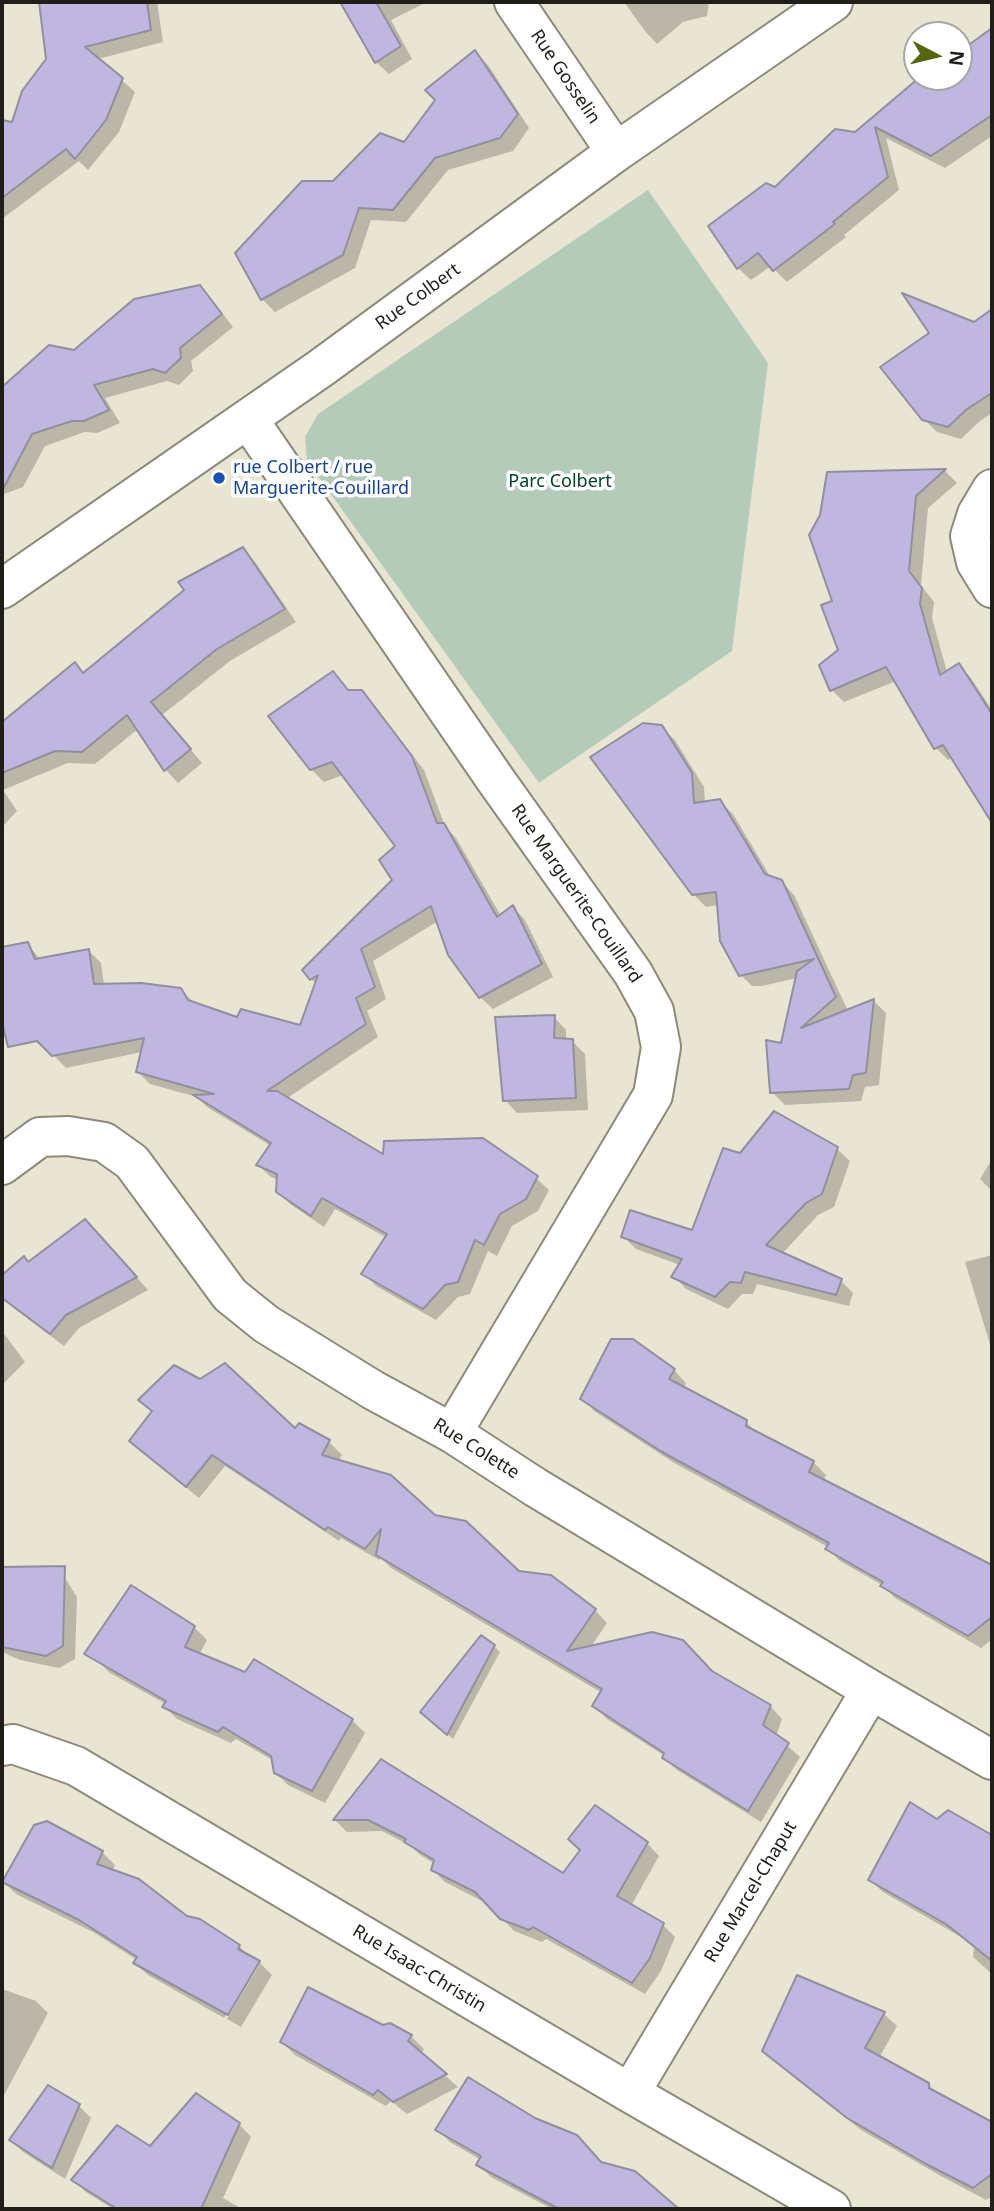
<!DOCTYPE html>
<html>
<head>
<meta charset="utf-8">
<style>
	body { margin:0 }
	#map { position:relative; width:994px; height:2211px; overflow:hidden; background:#e9e5d3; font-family:"Noto Sans",sans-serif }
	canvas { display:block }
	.frame { position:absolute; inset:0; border:4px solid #201e18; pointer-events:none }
	.north { position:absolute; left:903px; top:21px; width:70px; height:70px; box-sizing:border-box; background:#fff; border:2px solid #a6a5a3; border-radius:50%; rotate:97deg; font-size:19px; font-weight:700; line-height:28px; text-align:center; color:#201e18 }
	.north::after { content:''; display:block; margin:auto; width:24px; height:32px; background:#556610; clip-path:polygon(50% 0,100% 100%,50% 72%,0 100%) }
</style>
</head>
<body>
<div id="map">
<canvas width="994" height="2211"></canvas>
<div class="frame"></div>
<div class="north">N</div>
</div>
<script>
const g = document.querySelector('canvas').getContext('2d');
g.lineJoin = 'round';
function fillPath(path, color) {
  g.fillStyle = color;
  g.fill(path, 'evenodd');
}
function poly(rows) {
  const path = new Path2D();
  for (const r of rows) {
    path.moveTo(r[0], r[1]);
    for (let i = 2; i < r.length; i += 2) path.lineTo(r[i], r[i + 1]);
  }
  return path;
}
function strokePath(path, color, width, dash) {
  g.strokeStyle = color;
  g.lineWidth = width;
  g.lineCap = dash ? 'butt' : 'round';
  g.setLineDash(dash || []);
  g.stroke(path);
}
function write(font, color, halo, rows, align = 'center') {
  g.font = font + ' "Noto Sans",sans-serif';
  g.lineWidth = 7;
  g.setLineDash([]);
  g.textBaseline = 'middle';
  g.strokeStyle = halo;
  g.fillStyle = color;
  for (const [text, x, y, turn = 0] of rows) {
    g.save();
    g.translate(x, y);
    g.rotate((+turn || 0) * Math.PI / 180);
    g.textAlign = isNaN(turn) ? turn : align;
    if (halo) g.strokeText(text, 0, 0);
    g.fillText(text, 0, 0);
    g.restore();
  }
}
fillPath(poly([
	[648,190,768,363,732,651,539,783,307,461,305,437,318,414]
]), '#b4cbba');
fillPath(poly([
	[41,2,157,2,163,42,98,59,135,92,119,132,88,170,79,161,2,219,2,122,13,124,48,59],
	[342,2,427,2,391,20,412,59,389,74,376,62],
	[624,2,709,2,707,16,683,22,657,44,645,31],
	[988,33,992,35,992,136,945,168,886,138,899,190,844,235,846,237,787,282,771,266,751,280,738,268,776,189,856,134,924,77,959,77,959,53],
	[475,52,488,65,529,128,513,151,448,170,406,222,371,220,355,268,275,312,262,299,404,145],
	[199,287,212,300,233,327,191,361,193,371,179,385,167,381,105,398,120,423,97,433,85,432,45,446,23,487,2,495,2,389,49,347,75,351],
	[992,311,992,413,980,421,961,439,937,432,924,419,974,324],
	[945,471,957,483,928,508,921,585,934,602,932,618,947,672,959,665,971,678,992,710,992,808,991,809,953,758,948,760,935,747,896,681,844,702,832,690,840,651,821,516,829,474],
	[243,549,255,562,296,622,230,661,162,715,202,763,178,783,166,770,138,729,95,764,68,763,3,790,17,811,2,827,2,725,75,664,85,674],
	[332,673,350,692,361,692,374,705,424,770,445,826,456,838,501,916,513,907,525,920,553,977,493,1009,480,997,438,921,373,961,386,999,367,1011,378,1037,286,1099,384,1157,536,1178,549,1190,538,1211,512,1226,497,1256,488,1251,470,1294,458,1297,436,1320,376,1286,364,1273,387,1238,335,1209,324,1227,290,1204,277,1191,278,1180,271,1177,258,1165,271,1146,207,1107,197,1097,150,1084,138,1072,142,1052,66,1068,2,1001,2,949,27,944,41,960,89,951,101,963,104,985,181,990,194,1003,238,1019,302,1027,317,985,311,979,394,881,397,846,343,775,324,782,311,769],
	[661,727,675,740,704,787,705,803,720,801,733,814,771,878,781,881,794,895,848,1011,874,1001,886,1013,879,1085,865,1087,861,1101,785,1105,772,1092,797,978,762,986,752,986,739,973,719,905,706,907,693,894],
	[554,1017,566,1030,566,1040,572,1041,585,1054,588,1110,517,1113,505,1100],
	[837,1149,850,1161,834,1207,818,1215,782,1254,841,1281,853,1293,849,1306,757,1284,753,1294,742,1294,728,1309,686,1289,674,1276,680,1265,636,1249,623,1236,693,1232,741,1155],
	[992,1159,992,1191,980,1179],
	[98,1234,148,1290,79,1328,64,1346,2,1299,2,1278,24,1259,29,1264],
	[992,1255,992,1351,965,1262],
	[2,1331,25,1362,2,1385],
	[674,1370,686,1383,683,1389,746,1422,759,1435,813,1462,826,1475,823,1481,986,1564,992,1570,992,1642,990,1641,981,1648,895,1598,882,1585,840,1561,827,1548,828,1547,676,1464,594,1411,582,1398],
	[140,1400,295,1431,300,1425,329,1442,342,1455,338,1462,434,1516,518,1572,595,1610,607,1623,590,1648,712,1673,770,1706,782,1719,776,1736,800,1757,761,1822,677,1770,664,1758,665,1756,607,1719,594,1706,602,1693,391,1568,381,1558,379,1560,341,1538,339,1541,225,1466,199,1498,144,1453,153,1413],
	[54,1568,67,1581,77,1597,75,1659,59,1668,20,1660,2,1652,2,1569],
	[128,1585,194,1627,207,1640,199,1655,352,1720,365,1733,325,1803,288,1785,275,1772,274,1761,236,1739,231,1743,177,1719,165,1707,166,1704,110,1673,98,1661,152,1630],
	[494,1646,500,1652,453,1739,428,1717],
	[382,1762,563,1876,647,1843,659,1856,631,1906,662,1924,675,1937,661,1971,645,1994,546,1939,542,1942,514,1931,488,1904,445,1882,433,1870,435,1864,419,1854,411,1846,382,1831,347,1832,335,1820],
	[937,1821,990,1835,992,1838,992,1974,973,1957,974,1947,961,1937,883,1892,870,1880],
	[102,1852,115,1865,112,1871,186,1917,239,1946,250,1957,259,1962,272,1975,241,2027,227,2019,260,1964,256,1964,224,2018,148,1975,135,1963,137,1960,93,1932,16,1894,4,1882],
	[798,1977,884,2014,897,2026,879,2058,928,2084,939,2096,992,2124,992,2197,986,2200,941,2176,861,2130,777,2063,764,2051],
	[2,1989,36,2001,48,2013,2,2099],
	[383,2027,411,2036,424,2049,421,2054,458,2087,407,2114,391,2101,386,2106,295,2055,282,2042],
	[78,2105,91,2118,65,2179,23,2152,11,2140],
	[239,2124,251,2137,223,2198,242,2209,113,2209,86,2192,73,2180,151,2148],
	[438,2130,602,2164,669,2205,667,2209,552,2209,491,2177,478,2165,481,2160,450,2142]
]), '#0003');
const building = poly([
	[39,2,147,2,151,30,85,47,123,78,106,120,75,159,66,149,2,198,2,120,12,122,22,91,46,59,39,2],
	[340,2,376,2,401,46,375,63,340,2],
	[992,28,992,115,931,156,875,127,888,177,833,222,835,224,773,271,758,253,737,269,708,226,766,183,775,187,835,129,855,132,920,77,959,77,959,52,992,28],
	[475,50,518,114,500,138,435,158,393,210,359,208,343,255,261,300,235,253,302,181,333,181,380,133,404,142,435,100,425,90,475,50],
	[200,285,222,314,180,348,181,358,165,373,153,369,94,385,109,410,84,421,72,421,32,434,2,491,2,387,49,345,74,350,134,299,200,285],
	[902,293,974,322,992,309,992,393,967,409,948,427,922,420,880,367,929,333,902,293],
	[946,469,916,496,909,571,922,588,920,604,940,675,959,663,992,714,992,823,943,745,934,749,886,667,830,691,819,665,838,650,821,605,832,601,809,535,820,515,827,472,946,469],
	[243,547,285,609,217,649,151,702,191,749,164,771,127,715,82,752,55,751,2,773,2,722,75,662,83,673,184,590,178,582,243,547],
	[333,671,348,690,362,690,412,756,437,823,444,823,497,917,513,905,542,964,479,998,448,955,431,906,361,949,375,987,356,998,366,1024,267,1091,277,1091,383,1154,384,1141,483,1138,538,1176,526,1199,500,1214,484,1245,475,1240,458,1282,445,1285,423,1309,361,1274,387,1234,322,1198,311,1216,276,1192,277,1174,256,1165,271,1143,193,1095,214,1094,136,1072,144,1038,52,1056,37,1041,8,1047,2,1022,2,947,28,942,35,959,89,949,94,984,141,983,181,988,188,1000,237,1017,241,1009,300,1025,318,975,310,980,302,970,392,880,379,860,395,846,332,762,310,770,268,716,333,671],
	[643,723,662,725,692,773,694,803,720,799,765,874,782,880,836,997,801,1028,874,999,866,1073,853,1075,849,1089,770,1093,766,1040,781,1043,797,971,814,959,739,976,720,941,716,892,692,895,590,757,643,723],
	[555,1015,554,1038,573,1039,576,1098,503,1101,495,1017,555,1015],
	[774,1111,838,1147,822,1194,806,1203,766,1245,842,1279,836,1295,745,1272,741,1283,730,1282,715,1297,671,1277,682,1259,621,1237,630,1210,692,1230,723,1148,740,1153,774,1111],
	[85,1219,137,1277,66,1315,50,1334,2,1298,2,1275,24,1256,28,1262,85,1219],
	[611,1339,633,1339,675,1369,669,1379,747,1420,746,1426,814,1461,809,1472,992,1565,992,1617,968,1636,880,1586,883,1582,825,1549,829,1543,662,1452,580,1399,611,1339],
	[225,1363,295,1428,299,1423,330,1440,322,1455,391,1475,435,1515,466,1521,519,1571,551,1575,596,1609,567,1651,652,1632,683,1640,712,1671,771,1705,763,1725,789,1743,748,1811,662,1758,664,1753,592,1706,602,1689,376,1555,381,1529,365,1549,328,1527,325,1530,212,1455,186,1487,129,1441,152,1411,138,1400,174,1365,200,1379,225,1363],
	[65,1566,63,1646,46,1656,2,1647,2,1567,65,1566],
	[131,1585,195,1626,185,1647,245,1672,254,1659,353,1719,312,1791,274,1773,271,1756,223,1727,218,1732,162,1707,166,1701,84,1654,131,1585],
	[481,1635,495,1645,447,1735,420,1712,481,1635],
	[381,1759,563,1873,580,1850,568,1839,595,1805,648,1842,617,1896,664,1923,650,1958,632,1983,533,1927,529,1930,500,1919,475,1892,431,1870,434,1860,404,1842,406,1839,368,1820,333,1820,381,1759],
	[910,1802,937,1819,948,1810,992,1835,992,1961,946,1924,868,1880,910,1802],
	[47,1821,103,1851,97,1864,139,1879,187,1916,200,1919,240,1945,238,1949,260,1961,228,2015,133,1963,137,1957,79,1920,2,1882,34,1825,47,1821],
	[797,1975,885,2012,865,2048,929,2083,929,2088,992,2122,992,2174,973,2188,926,2164,847,2118,762,2051,797,1975],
	[308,1987,383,2025,390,2023,412,2035,408,2041,447,2074,393,2102,378,2090,373,2095,280,2042,308,1987],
	[468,2077,535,2118,577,2135,601,2162,635,2171,679,2209,559,2209,476,2165,481,2156,435,2130,468,2077],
	[48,2085,80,2104,52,2168,9,2140,48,2085],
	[196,2093,240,2123,201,2209,117,2209,71,2180,117,2125,150,2146,196,2093]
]);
fillPath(building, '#bfb7df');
strokePath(building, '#918e9e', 2);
const street = poly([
	[514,2,616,152],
	[248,419,495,779,633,973,654,1011,661,1047,653,1095,452,1433],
	[992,489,977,514,970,536,976,562,992,588],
	[2,589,321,368,616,152,833,2],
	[2,1165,40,1137,68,1136,104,1142,132,1162,230,1295,266,1324,373,1390,452,1433,535,1487,871,1690,992,1760],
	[2,1746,13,1744,76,1766,630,2093,831,2209],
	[630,2093,871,1690]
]);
strokePath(street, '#8e8a7a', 42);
strokePath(street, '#fff', 38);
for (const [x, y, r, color] of [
	[219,478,7,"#1a4fb4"]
]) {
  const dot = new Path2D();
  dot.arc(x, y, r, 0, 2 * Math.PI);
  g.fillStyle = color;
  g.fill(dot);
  strokePath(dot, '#fff', 2.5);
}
write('18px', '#201e18', '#fff', [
	["Rue Gosselin",565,77,56],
	["Rue Colbert",418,297,-36],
	["Rue Marguerite-Couillard",576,894,55],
	["Rue Colette",476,1449,32],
	["Rue Marcel-Chaput",751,1892,-59],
	["Rue Isaac-Christin",419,1969,31]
]);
write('18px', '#164399', '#fff', [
	["rue Colbert / rue",233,468],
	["Marguerite-Couillard",233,489]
], 'left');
write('18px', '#024724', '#fff', [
	["Parc Colbert",560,482]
]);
</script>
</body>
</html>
